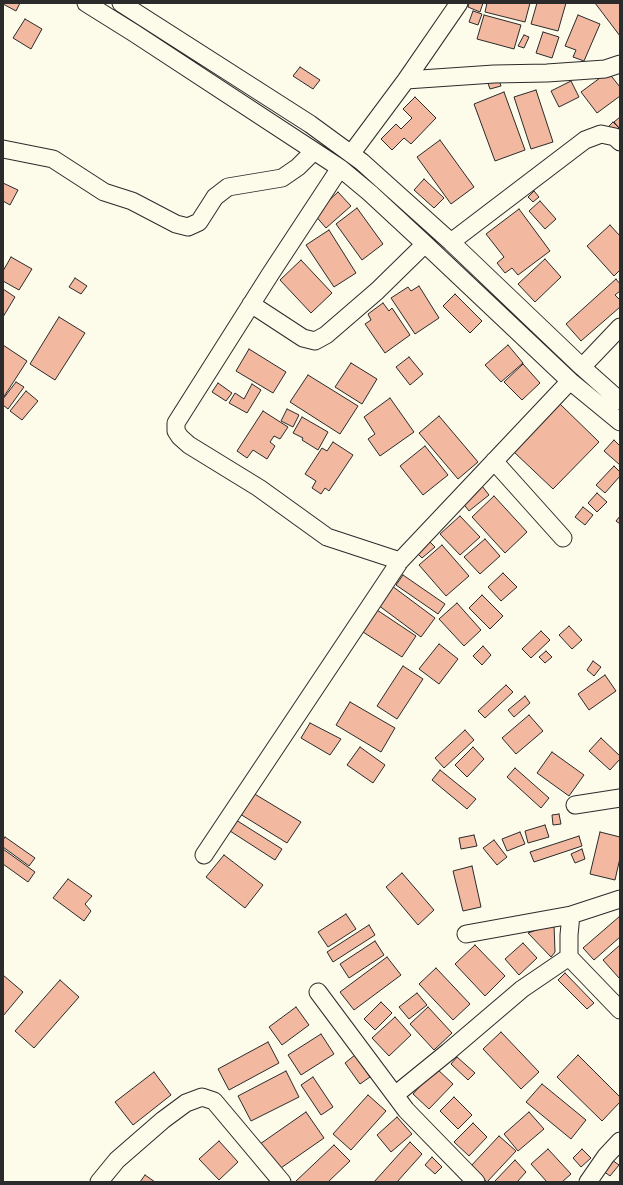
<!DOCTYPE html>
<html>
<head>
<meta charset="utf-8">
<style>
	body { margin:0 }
	#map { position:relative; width:623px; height:1185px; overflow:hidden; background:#fdfbea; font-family:"Archivo Narrow",sans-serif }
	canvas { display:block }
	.frame { position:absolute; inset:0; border:4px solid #2b2b2b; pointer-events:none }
</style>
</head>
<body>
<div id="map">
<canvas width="623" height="1185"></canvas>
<div class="frame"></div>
</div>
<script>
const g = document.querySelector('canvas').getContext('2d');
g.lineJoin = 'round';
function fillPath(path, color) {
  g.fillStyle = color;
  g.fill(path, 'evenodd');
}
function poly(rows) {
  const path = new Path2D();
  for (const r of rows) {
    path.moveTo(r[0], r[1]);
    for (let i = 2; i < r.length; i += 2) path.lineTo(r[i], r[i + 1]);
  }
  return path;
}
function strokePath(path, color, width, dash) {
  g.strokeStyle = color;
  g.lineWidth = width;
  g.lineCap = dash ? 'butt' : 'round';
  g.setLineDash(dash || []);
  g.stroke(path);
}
const building = poly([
	[3,3,20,3,16,11,3,4,3,3],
	[469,3,483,3,480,12,468,7,469,3],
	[487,3,530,3,525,22,485,12,487,3],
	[537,3,566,3,558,31,531,24,537,3],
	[595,3,620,3,620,36,595,3],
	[473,11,482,14,478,25,469,22,473,11],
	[484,15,521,25,514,49,477,39,484,15],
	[578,15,600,24,584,61,573,57,576,50,565,46,578,15],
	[25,19,42,29,31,49,13,38,25,19],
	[543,32,559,37,552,58,536,53,543,32],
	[524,35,529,37,524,48,518,46,524,35],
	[300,67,320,80,313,89,293,76,300,67],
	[608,72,620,87,620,96,597,113,581,92,608,72],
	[497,74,501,86,490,89,486,78,497,74],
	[571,81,579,97,559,107,551,91,571,81],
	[536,90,553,142,531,149,514,97,536,90],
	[504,92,525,150,495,161,474,104,504,92],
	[415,97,436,118,411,144,404,138,392,150,381,139,396,124,401,129,412,118,403,109,415,97],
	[620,117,620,129,614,122,620,117],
	[613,122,619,128,612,134,607,128,613,122],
	[440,140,474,187,451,204,417,157,440,140],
	[424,179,444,198,434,208,414,190,424,179],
	[3,183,18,190,10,205,3,201,3,183],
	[534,191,539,197,533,202,528,197,534,191],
	[338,192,351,206,326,228,314,214,338,192],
	[540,201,556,219,545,229,529,211,540,201],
	[357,208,383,244,362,260,336,224,357,208],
	[519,209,550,251,518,275,512,268,505,273,497,263,504,257,486,234,519,209],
	[610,225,620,236,620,270,614,276,587,246,610,225],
	[329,230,356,273,334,287,306,245,329,230],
	[11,257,32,269,19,290,3,281,3,271,11,257],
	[545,259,561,277,535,302,518,284,545,259],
	[301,260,332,293,311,313,280,280,301,260],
	[75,278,87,286,81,294,69,287,75,278],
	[616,279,620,284,620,291,615,295,620,300,620,307,581,341,566,324,616,279],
	[419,286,439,318,415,334,391,298,408,287,411,291,419,286],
	[3,289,15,297,3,317,3,289],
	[455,294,482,321,470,333,443,306,455,294],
	[383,303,389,311,392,308,410,335,385,353,365,324,371,320,368,314,383,303],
	[59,317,85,333,55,380,30,364,59,317],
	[3,345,27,361,3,398,3,345],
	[508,345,523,363,501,382,485,365,508,345],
	[249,349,286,372,273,393,236,371,249,349],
	[409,357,423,374,410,385,396,367,409,357],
	[351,363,377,379,362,404,335,387,351,363],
	[523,364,540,383,522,400,504,382,523,364],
	[308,375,358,406,340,434,290,402,308,375],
	[16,382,24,387,8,409,3,405,3,399,16,382],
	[218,383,232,393,226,401,212,392,218,383],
	[252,384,261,390,247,413,229,403,235,393,244,399,252,384],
	[26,391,38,401,22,420,10,411,26,391],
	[390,398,414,432,380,456,368,439,375,434,364,417,390,398],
	[560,404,599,442,553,489,514,452,560,404],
	[287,409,299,415,293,427,281,421,287,409],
	[263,411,288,427,280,439,274,436,270,442,275,446,267,459,253,450,247,458,237,451,263,411],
	[439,416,478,462,458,479,419,433,439,416],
	[302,417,328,432,318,450,302,440,303,438,293,433,302,417],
	[614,440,620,446,620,465,604,451,614,440],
	[333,442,353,455,329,491,325,488,321,494,312,488,316,481,305,474,322,448,327,451,333,442],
	[425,446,448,475,423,495,400,466,425,446],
	[614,466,620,472,620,476,605,493,596,485,614,466],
	[482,486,489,495,469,511,462,502,482,486],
	[597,493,607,502,597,512,588,503,597,493],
	[494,496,527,532,505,553,472,517,494,496],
	[583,507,593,515,585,525,575,517,583,507],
	[460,516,480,537,460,555,440,534,460,516],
	[620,516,620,524,616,521,620,516],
	[485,539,500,556,480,574,464,557,485,539],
	[428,540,435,547,422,558,415,551,428,540],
	[442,545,469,576,446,596,419,565,442,545],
	[503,573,517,587,501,601,488,587,503,573],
	[403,575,445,604,438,614,396,585,403,575],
	[392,586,435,618,421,637,378,605,392,586],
	[482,595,503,616,490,629,469,608,482,595],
	[457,603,481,630,464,646,439,619,457,603],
	[377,610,416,636,402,657,363,632,377,610],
	[569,626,582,640,572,649,559,635,569,626],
	[541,631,550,640,531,658,522,649,541,631],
	[439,644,458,659,439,684,419,669,439,644],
	[483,646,491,655,482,665,473,656,483,646],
	[546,651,552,657,545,663,539,657,546,651],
	[593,661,601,667,594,676,587,670,593,661],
	[403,666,423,679,397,719,377,706,403,666],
	[605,675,616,691,589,710,578,694,605,675],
	[506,685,513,692,485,718,478,711,506,685],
	[525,696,530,703,514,717,508,710,525,696],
	[350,702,395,728,381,752,336,725,350,702],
	[529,715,543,731,516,754,502,738,529,715],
	[310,723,341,739,330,755,301,738,310,723],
	[465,730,474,740,444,768,435,758,465,730],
	[601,738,620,756,620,759,610,770,589,751,601,738],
	[360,747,385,765,373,783,347,765,360,747],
	[473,747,484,759,467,777,455,765,473,747],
	[552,752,584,775,569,796,537,773,552,752],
	[515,768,549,798,541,808,507,777,515,768],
	[440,770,476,799,467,809,432,780,440,770],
	[253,793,301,822,287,843,240,814,253,793],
	[559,814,561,824,553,825,552,815,559,814],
	[236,820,282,849,275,860,230,831,236,820],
	[545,825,549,837,528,843,525,831,545,825],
	[520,832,525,844,507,851,502,839,520,832],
	[600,832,620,837,620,858,615,880,590,874,600,832],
	[474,835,477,846,461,849,459,838,474,835],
	[579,836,582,846,534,862,530,852,579,836],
	[5,837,35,858,29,866,3,847,3,840,5,837],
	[494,840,507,857,497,865,483,848,494,840],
	[3,849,35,872,28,882,3,864,3,849],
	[582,849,585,859,575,863,571,854,582,849],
	[224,855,263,885,245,908,206,877,224,855],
	[472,866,481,907,463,911,453,871,472,866],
	[402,873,434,910,418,925,386,887,402,873],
	[68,879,92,896,85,904,91,911,84,921,53,898,68,879],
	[346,914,356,929,328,947,318,932,346,914],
	[620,916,620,937,594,960,583,948,620,916],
	[554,924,555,952,551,957,528,933,554,924],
	[369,925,375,935,333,962,327,952,369,925],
	[375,941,384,955,349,978,340,964,375,941],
	[523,943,537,958,519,975,505,959,523,943],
	[475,945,505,976,485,996,455,964,475,945],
	[620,945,620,977,619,978,603,960,620,945],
	[387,957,401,975,354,1010,340,992,387,957],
	[436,968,470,1004,453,1020,419,984,436,968],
	[565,973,594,1003,587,1009,558,980,565,973],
	[3,975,23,992,3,1016,3,975],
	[60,980,79,997,34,1048,15,1031,60,980],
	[417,993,427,1005,409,1019,399,1007,417,993],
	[381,1002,392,1013,375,1030,364,1019,381,1002],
	[296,1007,309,1025,282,1045,269,1027,296,1007],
	[428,1007,452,1033,434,1050,410,1024,428,1007],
	[395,1017,411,1035,389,1056,372,1038,395,1017],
	[501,1032,539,1072,521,1089,483,1049,501,1032],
	[321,1034,334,1054,301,1075,288,1055,321,1034],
	[268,1042,279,1063,229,1090,218,1069,268,1042],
	[355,1055,370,1077,360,1084,345,1063,355,1055],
	[578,1055,620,1097,620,1102,602,1121,557,1077,578,1055],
	[457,1057,475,1073,468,1080,451,1064,457,1057],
	[436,1068,453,1084,429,1109,413,1094,436,1068],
	[286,1071,299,1097,251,1121,238,1096,286,1071],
	[154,1072,171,1095,133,1125,115,1102,154,1072],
	[313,1077,333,1107,321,1115,301,1085,313,1077],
	[542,1084,586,1120,571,1139,526,1102,542,1084],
	[368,1095,386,1111,351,1150,333,1134,368,1095],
	[454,1097,472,1115,458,1129,440,1111,454,1097],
	[306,1112,324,1138,278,1170,260,1144,306,1112],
	[529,1112,544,1129,518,1151,504,1134,529,1112],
	[397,1117,412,1134,391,1152,377,1135,397,1117],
	[473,1123,487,1137,469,1156,454,1142,473,1123],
	[499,1136,516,1151,487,1182,470,1167,499,1136],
	[219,1141,238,1162,219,1180,199,1159,219,1141],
	[410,1142,422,1154,397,1182,374,1182,410,1142],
	[334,1145,350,1161,328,1182,295,1182,334,1145],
	[548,1149,571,1174,562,1182,547,1182,531,1164,548,1149],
	[582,1149,591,1158,581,1167,573,1158,582,1149],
	[432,1157,442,1167,435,1174,425,1165,432,1157],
	[515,1160,526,1172,517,1182,494,1182,515,1160],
	[612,1160,619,1165,610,1176,603,1171,612,1160],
	[145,1175,155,1182,140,1182,145,1175]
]);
fillPath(building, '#f2b8a0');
strokePath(building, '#2b2b2b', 1);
const minor = poly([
	[86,3,134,33,340,168,370,193,425,244,570,381,620,422],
	[121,3,310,124,362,162,451,242,582,367,620,401],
	[406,80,494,74,547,73,605,69,620,64],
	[3,149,53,159,104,192,132,201,176,224,188,227,199,222,215,197,228,187,282,178,298,167,314,151],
	[351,154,406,80,459,3],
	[340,168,271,273,176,423,176,431,180,437,189,445,259,488,327,537,400,561],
	[451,242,585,140,601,134,615,137,620,142],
	[251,304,303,338,315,341,326,335,377,291,425,244],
	[582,367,620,327],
	[494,461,563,538],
	[575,805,620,798],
	[204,855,400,561,570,381],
	[620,899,571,915,569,935,569,957,620,1010],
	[466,934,571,915],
	[318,992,406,1110,476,1182],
	[395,1095,448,1052,522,989,569,957],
	[99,1182,117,1160,163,1120,186,1103,202,1097,214,1101,282,1182],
	[588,1182,606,1156,620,1141]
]);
strokePath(minor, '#2b2b2b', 19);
strokePath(minor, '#fdfbea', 17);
</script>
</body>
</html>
